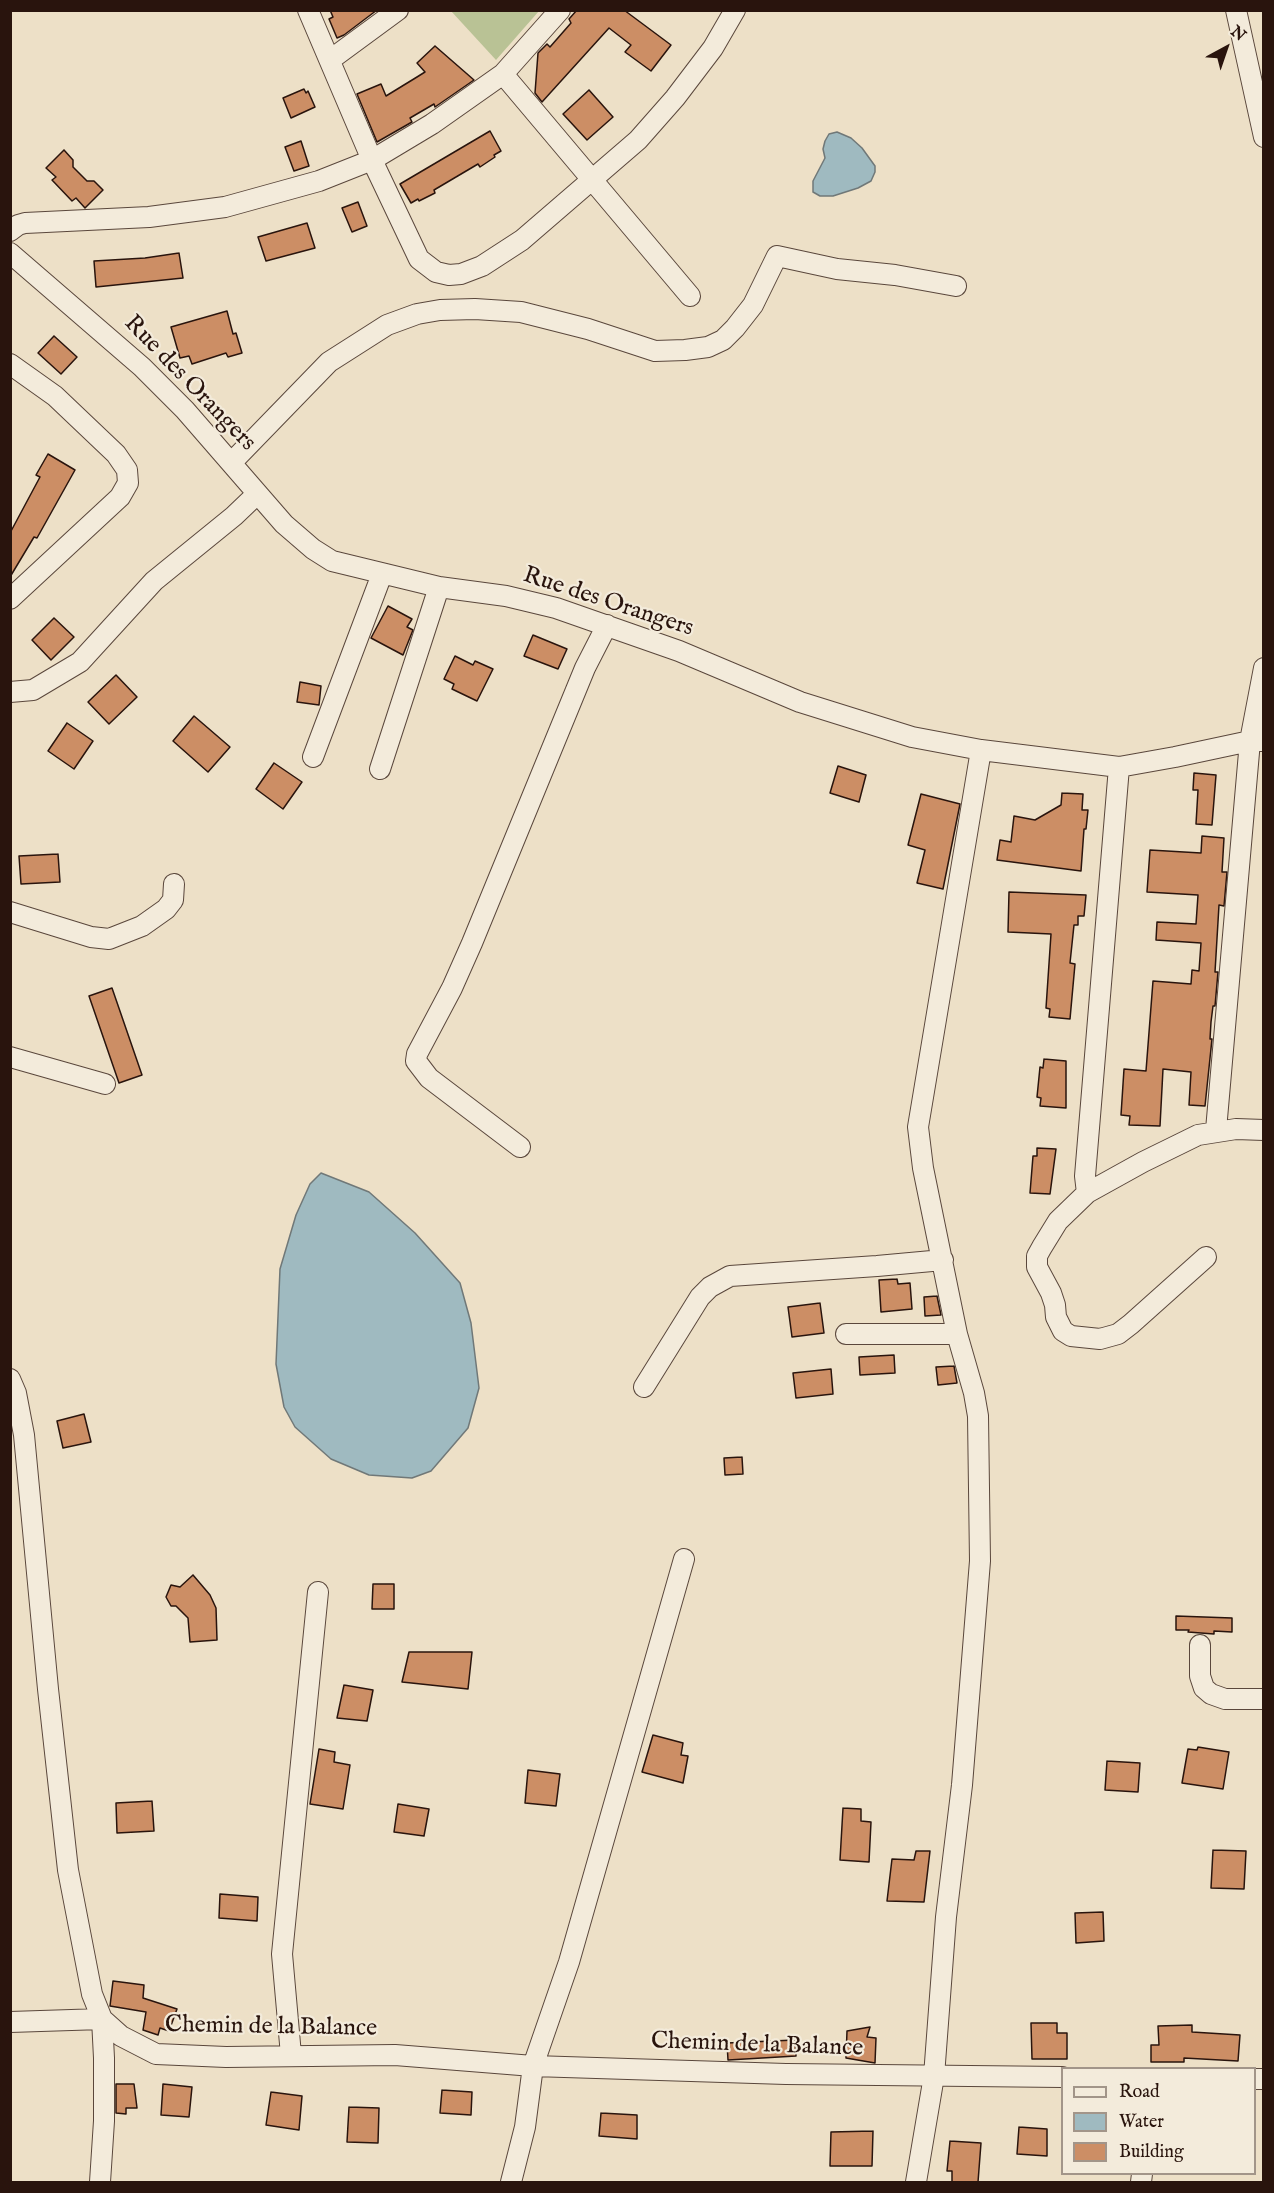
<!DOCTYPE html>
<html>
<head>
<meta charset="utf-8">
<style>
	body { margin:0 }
	#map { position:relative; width:1274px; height:2193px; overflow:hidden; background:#ede0c7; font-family:"IM FELL English",serif }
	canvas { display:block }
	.frame { position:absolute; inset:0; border:12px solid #29140d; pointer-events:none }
	.legend { position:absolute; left:1061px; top:2067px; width:195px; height:108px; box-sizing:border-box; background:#f3ebdb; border:2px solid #a29589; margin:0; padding:8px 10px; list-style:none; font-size:18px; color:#29140d }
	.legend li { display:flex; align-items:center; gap:12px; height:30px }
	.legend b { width:30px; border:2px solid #a29589 }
	.north { position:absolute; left:1196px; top:18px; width:60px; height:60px; -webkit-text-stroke:4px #f3ebdb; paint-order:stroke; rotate:40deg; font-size:16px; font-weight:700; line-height:24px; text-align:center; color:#29140d }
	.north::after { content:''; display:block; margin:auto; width:21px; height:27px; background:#29140d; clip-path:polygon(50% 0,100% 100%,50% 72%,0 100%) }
</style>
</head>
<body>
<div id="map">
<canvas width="1274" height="2193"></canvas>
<div class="frame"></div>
<ul class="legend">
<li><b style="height:8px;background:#f3ebdb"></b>Road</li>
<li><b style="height:16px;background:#9fbac0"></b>Water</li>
<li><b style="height:16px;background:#cc8e65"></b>Building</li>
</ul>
<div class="north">N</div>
</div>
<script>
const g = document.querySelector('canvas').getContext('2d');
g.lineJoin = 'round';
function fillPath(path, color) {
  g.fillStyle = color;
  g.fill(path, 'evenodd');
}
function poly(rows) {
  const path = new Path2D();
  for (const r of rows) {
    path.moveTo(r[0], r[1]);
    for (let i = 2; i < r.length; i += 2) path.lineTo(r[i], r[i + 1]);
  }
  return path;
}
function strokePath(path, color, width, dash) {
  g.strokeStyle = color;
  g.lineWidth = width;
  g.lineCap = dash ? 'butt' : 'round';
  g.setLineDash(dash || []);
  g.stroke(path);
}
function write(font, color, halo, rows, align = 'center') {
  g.font = font + ' "IM FELL English",serif';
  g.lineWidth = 4.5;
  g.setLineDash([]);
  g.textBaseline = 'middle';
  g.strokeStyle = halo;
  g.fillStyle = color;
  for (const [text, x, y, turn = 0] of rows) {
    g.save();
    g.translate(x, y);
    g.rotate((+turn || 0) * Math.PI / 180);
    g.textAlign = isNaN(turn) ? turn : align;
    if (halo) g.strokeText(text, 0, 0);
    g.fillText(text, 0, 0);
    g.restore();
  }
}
fillPath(poly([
	[451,11,539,11,496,60]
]), '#b9c295');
const water = poly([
	[837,132,851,138,862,148,875,166,875,172,871,181,858,188,833,196,820,196,813,192,813,181,825,158,823,149,825,141,829,134,837,132],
	[321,1173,369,1192,415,1233,460,1283,471,1323,479,1388,468,1428,431,1471,412,1478,369,1475,331,1459,295,1427,284,1407,276,1364,280,1269,296,1215,310,1184,321,1173]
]);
fillPath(water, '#9fbac0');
strokePath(water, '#707878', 1.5);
const building = poly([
	[330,10,377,10,344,35,337,38,329,19,333,17,330,10],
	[577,10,624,10,671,45,651,71,625,52,631,45,609,28,542,102,535,93,538,53,547,44,550,47,571,23,569,19,577,10],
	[435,46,474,80,435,107,434,104,410,118,412,122,377,142,357,94,381,84,386,96,417,77,425,72,417,63,435,46],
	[304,89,306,93,308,91,315,107,291,118,283,98,304,89],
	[589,90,613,117,587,140,563,114,589,90],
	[490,131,501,151,494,155,495,157,480,167,478,164,434,190,435,193,419,201,418,199,411,203,400,184,490,131],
	[301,141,309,166,294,171,285,147,301,141],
	[64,150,73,160,73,167,87,181,94,181,103,190,85,208,76,198,72,201,52,180,56,177,46,168,64,150],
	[358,202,367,226,352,232,342,208,358,202],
	[307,223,315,248,266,261,258,237,307,223],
	[179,253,183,278,96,287,94,261,145,258,179,253],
	[227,311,233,334,236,333,242,353,228,357,226,353,192,364,189,356,180,358,171,327,227,311],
	[54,336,77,357,61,374,38,353,54,336],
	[48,454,75,470,37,538,34,537,10,577,10,533,40,477,36,475,48,454],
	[388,606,412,619,407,627,413,630,403,655,371,638,388,606],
	[54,618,74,637,51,660,32,640,54,618],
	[533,635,567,649,558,669,524,656,533,635],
	[455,656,473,665,475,661,493,669,477,701,452,689,454,684,444,679,455,656],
	[116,675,137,697,109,724,88,702,116,675],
	[300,682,321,686,319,705,297,702,300,682],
	[194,716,230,747,208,772,173,741,194,716],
	[67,723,93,741,74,769,48,751,67,723],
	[274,763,302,782,283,809,256,789,274,763],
	[838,766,866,775,859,802,830,793,838,766],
	[1194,773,1216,775,1212,825,1196,824,1198,790,1193,790,1194,773],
	[1062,793,1083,794,1082,810,1088,810,1086,829,1084,829,1081,871,997,860,1000,840,1011,842,1014,816,1035,820,1061,805,1062,793],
	[921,794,960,804,943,889,917,883,925,850,908,845,921,794],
	[1202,836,1224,838,1222,872,1227,872,1224,906,1219,905,1215,972,1218,972,1215,1006,1213,1006,1211,1022,1210,1039,1212,1039,1205,1106,1189,1105,1191,1072,1163,1069,1160,1126,1129,1125,1130,1116,1121,1115,1124,1069,1146,1071,1153,981,1191,984,1192,970,1199,971,1201,943,1156,940,1157,922,1196,924,1198,895,1147,892,1150,850,1201,853,1202,836],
	[58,854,60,882,21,884,19,856,58,854],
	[1009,892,1086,895,1084,916,1078,916,1078,925,1074,925,1070,963,1075,964,1070,1019,1049,1017,1050,1009,1046,1008,1051,934,1008,932,1009,892],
	[112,988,142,1075,119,1083,89,996,112,988],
	[1044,1059,1066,1061,1066,1108,1040,1106,1041,1098,1037,1097,1040,1067,1043,1068,1044,1059],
	[1037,1148,1056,1149,1050,1194,1030,1193,1033,1156,1037,1156,1037,1148],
	[897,1279,898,1284,910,1283,912,1309,881,1312,879,1280,897,1279],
	[937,1296,941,1315,925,1316,924,1297,937,1296],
	[820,1303,824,1333,792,1337,788,1307,820,1303],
	[894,1355,895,1373,860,1375,859,1357,894,1355],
	[954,1366,957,1383,938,1385,936,1367,954,1366],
	[831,1369,833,1394,796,1398,793,1373,831,1369],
	[84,1414,91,1442,63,1448,57,1421,84,1414],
	[742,1457,743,1474,725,1475,724,1458,742,1457],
	[193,1575,210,1595,216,1608,217,1640,190,1642,188,1618,176,1606,171,1606,166,1597,171,1585,180,1587,193,1575],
	[373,1584,394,1584,394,1609,372,1609,373,1584],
	[1176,1616,1232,1618,1232,1632,1214,1631,1214,1634,1188,1632,1189,1630,1176,1630,1176,1616],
	[409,1652,472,1652,468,1689,402,1682,409,1652],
	[344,1685,373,1690,367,1721,337,1718,344,1685],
	[653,1735,683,1743,681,1755,688,1756,683,1783,642,1772,653,1735],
	[1198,1747,1229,1752,1223,1789,1182,1783,1188,1749,1197,1750,1198,1747],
	[319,1749,335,1752,334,1762,350,1765,343,1809,310,1804,319,1749],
	[1107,1761,1140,1763,1138,1792,1105,1790,1107,1761],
	[528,1770,560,1774,556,1806,525,1803,528,1770],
	[152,1801,154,1831,117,1833,116,1803,152,1801],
	[398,1804,429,1809,424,1836,394,1832,398,1804],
	[843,1808,861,1809,861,1821,871,1822,869,1862,840,1860,843,1808],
	[1213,1850,1246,1851,1244,1889,1211,1888,1213,1850],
	[916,1851,930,1851,924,1902,887,1901,892,1859,914,1860,916,1851],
	[220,1894,258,1897,257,1921,219,1918,220,1894],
	[1103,1912,1104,1941,1076,1943,1075,1913,1103,1912],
	[113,1981,144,1985,143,1998,177,2009,169,2031,160,2028,158,2035,143,2030,146,2012,110,2006,113,1981],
	[1031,2023,1057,2023,1057,2033,1067,2033,1067,2059,1032,2059,1031,2023],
	[1192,2025,1192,2032,1240,2035,1238,2061,1184,2058,1184,2062,1151,2062,1151,2045,1159,2045,1158,2026,1192,2025],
	[870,2027,867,2037,876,2038,875,2063,846,2058,847,2031,870,2027],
	[795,2040,796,2056,728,2060,727,2043,795,2040],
	[116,2084,134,2084,137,2108,126,2108,126,2114,116,2113,116,2084],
	[163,2084,192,2087,189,2117,161,2115,163,2084],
	[442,2090,472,2092,471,2115,440,2113,442,2090],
	[271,2092,302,2096,299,2130,266,2125,271,2092],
	[349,2107,379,2108,378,2143,347,2142,349,2107],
	[601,2113,637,2115,637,2139,599,2136,601,2113],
	[1019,2127,1047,2129,1047,2156,1017,2154,1019,2127],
	[873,2131,872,2166,830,2166,831,2132,873,2131],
	[950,2141,981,2143,978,2182,952,2182,952,2171,947,2171,950,2141]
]);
fillPath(building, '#cc8e65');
strokePath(building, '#29140d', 1.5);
const minor = poly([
	[308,10,372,160,419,259,436,272,449,275,461,274,482,266,522,240,638,140,675,98,713,48,735,10],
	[1236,10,1264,137],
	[330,60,398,10],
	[503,74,690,296],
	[10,231,18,225,25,223,149,217,225,207,319,181,372,160,432,124,503,74,560,10],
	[10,253,142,367,185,410,284,524,313,549,332,561,439,587,506,596,556,608,679,651,800,702,912,737,981,750,1119,767,1175,757,1250,741,1264,741],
	[10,364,55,396,116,454,127,470,128,483,120,497,10,599],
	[232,462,329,362,387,325,417,314,440,310,475,309,521,312,588,329,655,351,685,350,708,347,723,340,735,328,753,305,777,256,837,269,895,275,956,286],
	[10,692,33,690,80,662,154,581,234,516,257,494],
	[313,757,382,574],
	[380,769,439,587],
	[10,912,91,937,109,939,142,926,166,909,173,900,174,884],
	[10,1057,105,1084],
	[1216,1130,1250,741,1264,668],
	[520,1147,429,1078,416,1061,417,1054,452,988,472,943,585,668,607,625],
	[1087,1193,1085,1176,1119,767],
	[1206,1257,1131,1324,1118,1334,1100,1339,1071,1336,1063,1331,1056,1317,1055,1305,1051,1293,1037,1267,1037,1256,1042,1247,1058,1221,1087,1193,1143,1162,1198,1135,1236,1129,1264,1130],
	[846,1334,957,1334],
	[10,1379,16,1393,24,1435,48,1689,68,1870,92,1994,102,2019,121,2036,156,2054,226,2057,395,2055,533,2066,786,2074,1062,2077],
	[644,1387,700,1297,710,1287,730,1276,877,1266,943,1260],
	[1200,1645,1200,1676,1204,1688,1211,1694,1225,1699,1264,1699],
	[10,2022,102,2019,104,2058,104,2121,100,2182],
	[291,2055,282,1954,318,1592],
	[1254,2079,1264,2079],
	[511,2182,525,2127,533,2066,569,1962,684,1559],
	[916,2182,934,2076,946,1917,962,1785,980,1561,978,1416,974,1393,957,1334,923,1168,918,1127,981,750],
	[1141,2182,1142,2174]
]);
strokePath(minor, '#5a473c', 22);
strokePath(minor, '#f3ebdb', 20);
write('24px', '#29140d', '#f3ebdb', [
	["Rue des Orangers",189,384,46],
	["Rue des Orangers",608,603,18],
	["Chemin de la Balance",271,2028,1],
	["Chemin de la Balance",757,2046,2]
]);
</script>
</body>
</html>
